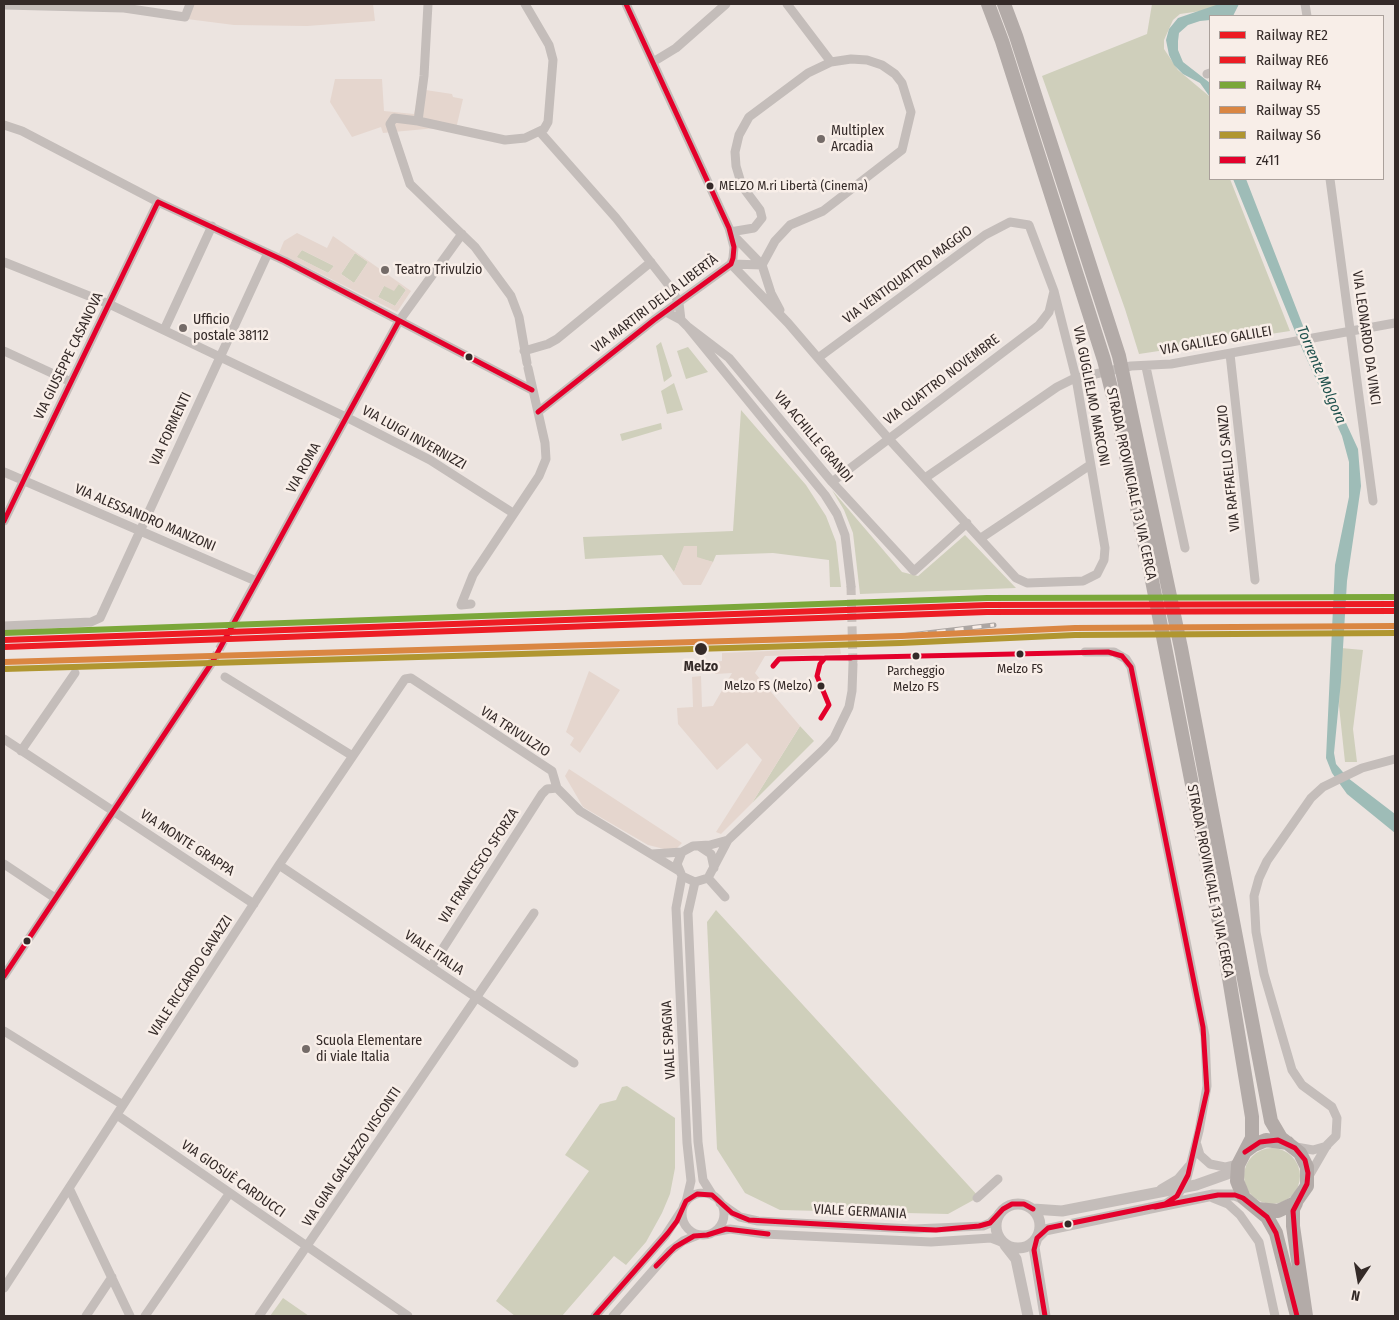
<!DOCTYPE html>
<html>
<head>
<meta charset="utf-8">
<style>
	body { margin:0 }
	#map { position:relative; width:1399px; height:1320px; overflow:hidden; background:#ece4e0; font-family:"Fira Sans Condensed",sans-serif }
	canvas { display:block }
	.frame { position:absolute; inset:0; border:5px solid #342a28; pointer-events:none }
	.legend { position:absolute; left:1209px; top:15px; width:175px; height:165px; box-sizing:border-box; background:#f8eee8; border:1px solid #aaa09b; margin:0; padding:6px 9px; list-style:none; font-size:15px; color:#342a28 }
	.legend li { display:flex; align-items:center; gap:10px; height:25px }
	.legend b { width:25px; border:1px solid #aaa09b }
	.north { position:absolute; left:1334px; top:1255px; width:50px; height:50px; -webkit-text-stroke:4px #f8eee8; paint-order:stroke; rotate:192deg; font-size:14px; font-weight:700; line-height:20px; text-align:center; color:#342a28 }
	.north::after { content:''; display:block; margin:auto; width:18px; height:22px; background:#342a28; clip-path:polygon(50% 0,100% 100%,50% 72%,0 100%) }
</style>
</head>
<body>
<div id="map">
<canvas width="1399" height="1320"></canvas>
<div class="frame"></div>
<ul class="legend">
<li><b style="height:6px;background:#ed1c24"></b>Railway RE2</li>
<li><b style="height:6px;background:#ed1c24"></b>Railway RE6</li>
<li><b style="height:6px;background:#7ba73a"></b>Railway R4</li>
<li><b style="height:6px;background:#da8642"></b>Railway S5</li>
<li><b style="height:6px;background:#b09630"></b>Railway S6</li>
<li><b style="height:6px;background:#e4002b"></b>z411</li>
</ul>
<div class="north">N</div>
</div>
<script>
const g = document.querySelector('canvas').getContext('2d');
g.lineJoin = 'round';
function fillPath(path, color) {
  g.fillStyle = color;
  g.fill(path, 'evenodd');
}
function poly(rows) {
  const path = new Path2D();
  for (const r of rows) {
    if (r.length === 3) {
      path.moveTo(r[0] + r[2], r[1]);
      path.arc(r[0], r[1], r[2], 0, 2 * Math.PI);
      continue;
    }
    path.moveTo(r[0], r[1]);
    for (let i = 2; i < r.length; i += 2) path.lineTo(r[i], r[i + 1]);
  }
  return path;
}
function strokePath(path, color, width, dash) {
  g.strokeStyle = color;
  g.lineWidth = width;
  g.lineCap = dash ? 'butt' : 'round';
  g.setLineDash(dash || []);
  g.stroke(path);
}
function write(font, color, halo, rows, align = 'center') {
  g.font = font + ' "Fira Sans Condensed",sans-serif';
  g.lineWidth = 5;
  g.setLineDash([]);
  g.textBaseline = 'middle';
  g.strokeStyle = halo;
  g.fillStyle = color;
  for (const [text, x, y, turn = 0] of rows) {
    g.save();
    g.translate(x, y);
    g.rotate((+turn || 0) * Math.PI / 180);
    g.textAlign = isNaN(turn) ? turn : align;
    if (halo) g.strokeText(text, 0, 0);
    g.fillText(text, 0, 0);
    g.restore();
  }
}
fillPath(poly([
	[1152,4,1222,4,1201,11,1180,14,1173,20,1164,40,1164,49,1178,70,1209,96,1210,179,1230,179,1290,331,1139,354,1125,309,1042,76,1147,34],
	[302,250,334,266,328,273,296,257],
	[355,253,368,262,354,283,341,274],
	[399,284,406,290,395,306,378,297,384,286],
	[661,342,672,376,664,382,656,346],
	[688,347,708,372,686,379,677,351],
	[674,383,683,410,667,414,661,391],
	[741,410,806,485,826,516,836,542,841,587,830,587,829,560,773,553,716,555,713,562,697,558,685,546,674,572,662,555,585,559,583,537,733,531],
	[661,423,662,429,622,441,620,434],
	[832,490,902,572,918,576,965,535,1016,588,860,594,853,533,844,510],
	[1341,648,1363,650,1353,729,1357,762,1345,762,1339,706],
	[800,726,814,741,752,803],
	[716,910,979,1197,948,1214,780,1210,745,1193,717,1149,707,922],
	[627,1086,675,1118,675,1168,670,1194,662,1213,646,1242,626,1265,614,1256,562,1316,515,1316,496,1301,589,1171,565,1155,600,1104,616,1100,622,1087],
	[1272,1176,28],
	[283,1298,309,1316,270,1316]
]), '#cfcfbb');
fillPath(poly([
	[186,4,373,4,375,21,307,26,234,25,187,19],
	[335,79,382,79,384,111,414,114,419,89,452,94,453,97,463,99,455,133,436,128,383,133,381,127,352,137,330,102],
	[297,233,327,248,333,236,411,291,397,312,279,253,284,241],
	[302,250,334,266,328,273,297,257],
	[355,253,368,262,354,283,341,274],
	[399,284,406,290,395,306,378,297,384,286,394,291],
	[684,546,697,546,697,557,713,562,701,585,683,585,674,572],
	[840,648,841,654,765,656,755,673,800,726,752,803,721,834,716,832,762,760,747,743,717,770,678,724,677,708,693,707,692,677,701,676,702,707,713,706,732,673,715,674,715,662,722,661,722,653],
	[589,671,620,690,580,753,570,745,574,738,566,732],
	[569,769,682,843,677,848,668,850,648,845,583,807,565,776]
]), '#e5d6ce');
fillPath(poly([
	[1219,4,1239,4,1233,16,1210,16,1210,20,1200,21,1188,25,1179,33,1178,41,1178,50,1183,62,1210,83,1210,97,1200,83,1183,74,1174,65,1169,55,1166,40,1169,29,1178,18],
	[1233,179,1246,179,1312,349,1358,449,1361,486,1347,581,1341,681,1334,753,1336,764,1348,778,1395,814,1395,833,1347,794,1332,773,1326,758,1335,565,1349,497,1349,462,1342,436,1303,351]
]), '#9ebcb7');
strokePath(poly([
	[851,586,853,664],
	[213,661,232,626]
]), '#c7bfbb', 9, [9, 4.5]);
strokePath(poly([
	[525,4,549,45,553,60,548,122,544,129,525,138,505,140,418,121,394,118,390,124,410,184,475,247,511,296,519,317,527,363],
	[787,4,831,62],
	[1305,4,1307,16],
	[4,5,124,8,185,17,190,4],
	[653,62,676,48,726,4],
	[1207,74,1210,73],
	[418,121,424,76,428,4],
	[4,125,22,131,158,202,285,261,532,390],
	[540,132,616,218,671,288,679,303,681,320],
	[1330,179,1373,501],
	[730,232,754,228,762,218,760,210,742,186,736,166,735,152,739,135,749,117,808,73,831,62,851,59,867,60,882,65,895,74,902,83,911,112,902,150,823,211,790,225,775,241,762,265],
	[732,234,762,265,771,293,780,310],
	[4,262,109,304,348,418,430,460,513,513],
	[731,264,788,323,818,358,888,438,1016,578,1027,583,1083,581,1097,574,1104,560,1105,548,1076,378,1054,291,1029,225,1010,222,985,235,818,358],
	[732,264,762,265],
	[666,312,681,320,687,326,825,495,837,514,845,535,851,586],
	[687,326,729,358,832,482,914,571,967,523],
	[164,330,212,226],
	[4,351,71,382],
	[524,351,548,344,557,339,651,262],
	[1230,354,1255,580],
	[1146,367,1185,548],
	[538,412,654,320,731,264,733,258,734,247,729,228,626,4],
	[4,472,256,581],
	[925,478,1057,387,1073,379,1131,366,1171,364,1395,323],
	[832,482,1039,325,1049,312,1054,291],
	[4,521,158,202],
	[981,538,1090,465],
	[471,604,461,605,473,575,539,476,546,459,545,443,528,368],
	[4,626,91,622,100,618,268,253],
	[232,626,399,321,462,234],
	[1085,652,1114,652,1126,659,1131,667,1205,1036,1207,1086,1199,1131,1186,1182,1177,1196,1167,1203],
	[225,677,351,755],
	[4,739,254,904],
	[21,751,75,673],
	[728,840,710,845,693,846,682,852,677,864,682,876,695,882,708,878,728,840,824,749,834,738,849,707,852,691,853,664],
	[699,846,711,854,714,868],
	[652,854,682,852],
	[4,864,55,898],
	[279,865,574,1063],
	[682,876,676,908,687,1143,691,1181,686,1202],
	[708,878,725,897],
	[695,882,688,913,698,1142,703,1180,713,1196],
	[431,967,542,794,547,789,557,788],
	[4,976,213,661],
	[4,1031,123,1105],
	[117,1115,408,1316],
	[1197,1145,1200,1155,1210,1164,1225,1167,1237,1164],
	[1296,1147,1313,1150,1327,1146],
	[1309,1176,1327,1145,1336,1136,1337,1118,1332,1107,1302,1085,1292,1070,1264,974,1256,932,1254,896,1259,878,1267,861,1311,798,1323,787,1362,768,1395,759],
	[69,1188,130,1316],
	[1161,1189,1178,1179,1189,1166],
	[703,1214,21],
	[977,1198,998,1179],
	[1213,1198,1228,1204,1240,1215,1259,1242,1275,1316],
	[720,1203,740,1217,758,1221,914,1229,983,1226,990,1223,999,1214],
	[714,1232,730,1229,764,1234,931,1242,991,1238,1004,1243],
	[4,1288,279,865,405,679,411,678,552,771,557,788,580,811,679,871],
	[86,1316,112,1277],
	[145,1316,229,1194],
	[259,1316,534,913],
	[595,1316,665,1236,682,1210],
	[613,1316,670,1251,683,1241,698,1235]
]), '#c4bdba', 9);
strokePath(poly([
	[1018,1226,22],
	[1033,1209,1062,1211,1196,1185,1227,1174,1239,1163],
	[1005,1245,1016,1259,1028,1316],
	[1045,1316,1034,1247,1037,1238,1045,1230,1213,1195,1235,1195,1246,1200]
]), '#c4bdba', 11);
strokePath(poly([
	[988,4,1002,41,1104,360,1116,408,1149,565,1224,948,1252,1117,1252,1138,1238,1165,1237,1181,1244,1198,1267,1217,1276,1233,1297,1316],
	[1004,4,1016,36,1119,356,1181,648,1271,1121,1281,1138,1300,1153,1307,1167,1307,1186,1295,1203,1278,1211,1258,1209],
	[1246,1151,1254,1145,1266,1140,1288,1143],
	[1296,1203,1293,1209,1293,1226,1306,1316]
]), '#b3aba8', 14);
const rail = poly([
	[901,636,994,625]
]);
strokePath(rail, '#aca6a3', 5);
strokePath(rail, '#f8eee8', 3, [9]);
strokePath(poly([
	[158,202,285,261,532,390],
	[538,412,654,320,731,264,733,258,734,247,729,228,626,4],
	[4,521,158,202],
	[773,666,779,659,1108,652,1122,656,1131,667,1203,1027,1207,1091,1188,1175,1177,1196,1165,1204,1048,1228,1037,1238,1034,1250,1045,1316],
	[821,718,829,705,817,676,820,664,825,658,851,658],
	[4,976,213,661,399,321],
	[1245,1152,1260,1142,1278,1140,1295,1148,1305,1160,1308,1173,1307,1184,1293,1211,1297,1263],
	[1155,1207,1218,1195,1235,1195,1243,1198,1267,1217,1276,1233,1297,1316],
	[656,1266,675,1247,694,1236,707,1235,726,1229,768,1234],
	[595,1316,668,1233,677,1221,686,1201,697,1194,712,1195,732,1213,749,1220,889,1228,936,1230,979,1226,990,1223,1003,1209,1012,1204,1024,1204,1033,1209]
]), '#e4002b', 5);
strokePath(poly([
	[4,640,987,605,1395,604]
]), '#ed1c24', 6);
strokePath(poly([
	[4,647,987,612,1395,611]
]), '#ed1c24', 6);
strokePath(poly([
	[4,633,987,598,1395,597]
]), '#7ba73a', 6);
strokePath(poly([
	[4,662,901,636,1075,628,1395,626]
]), '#da8642', 6);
strokePath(poly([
	[4,669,901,643,1075,635,1395,633]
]), '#b09630', 6);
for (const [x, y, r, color] of [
	[821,139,5,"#746b68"],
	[710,186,4.5,"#342a28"],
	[385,270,5,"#746b68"],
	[183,328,5,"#746b68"],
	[469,357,4.5,"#342a28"],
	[701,649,7,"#342a28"],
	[1020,654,4.5,"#342a28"],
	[916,656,4.5,"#342a28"],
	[821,686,4.5,"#342a28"],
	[27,941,4.5,"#342a28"],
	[306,1049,5,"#746b68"],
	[1068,1224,4.5,"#342a28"]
]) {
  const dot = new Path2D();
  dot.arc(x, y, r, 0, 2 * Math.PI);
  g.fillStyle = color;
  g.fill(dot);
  strokePath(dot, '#f8eee8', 2);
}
write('13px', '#342a28', '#f8eee8', [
	["MELZO M.ri Libertà (Cinema)",719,186,"left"],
	["Melzo FS",1020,669],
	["Parcheggio",916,671],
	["Melzo FS",916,687],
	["Melzo FS (Melzo)",812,686,"right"]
]);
write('14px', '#342a28', '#f8eee8', [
	["Multiplex",831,131],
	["Arcadia",831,147],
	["Teatro Trivulzio",395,270],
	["Ufficio",193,320],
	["postale 38112",193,336],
	["Scuola Elementare",316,1041],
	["di viale Italia",316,1057]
], 'left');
write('14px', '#342a28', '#f8eee8', [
	["VIA VENTIQUATTRO MAGGIO",908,275,-36],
	["VIA MARTIRI DELLA LIBERTÀ",655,304,-37],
	["VIA LEONARDO DA VINCI",1366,338,82],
	["VIA GALILEO GALILEI",1216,341,-10],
	["VIA GIUSEPPE CASANOVA",69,356,-64],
	["VIA QUATTRO NOVEMBRE",942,380,-37],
	["VIA GUGLIELMO MARCONI",1091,396,79],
	["VIA FORMENTI",171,429,-65],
	["VIA ACHILLE GRANDI",813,437,50],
	["VIA LUIGI INVERNIZZI",414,438,29],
	["VIA ROMA",304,468,-61],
	["VIA RAFFAELLO SANZIO",1229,468,-96],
	["STRADA PROVINCIALE 13 VIA CERCA",1131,484,78],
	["VIA ALESSANDRO MANZONI",145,518,23],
	["VIA TRIVULZIO",515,732,33],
	["VIA MONTE GRAPPA",187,843,33],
	["VIA FRANCESCO SFORZA",479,866,-57],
	["STRADA PROVINCIALE 13 VIA CERCA",1210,881,79],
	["VIALE ITALIA",434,953,34],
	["VIALE RICCARDO GAVAZZI",191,976,-57],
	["VIALE SPAGNA",669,1040,-93],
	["VIA GIAN GALEAZZO VISCONTI",352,1157,-56],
	["VIA GIOSUÈ CARDUCCI",233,1179,35],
	["VIALE GERMANIA",860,1212,3]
]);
write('bold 14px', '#342a28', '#f8eee8', [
	["Melzo",701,667]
]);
write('italic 15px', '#21534f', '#f8eee8', [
	["Torrente Molgora",1321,375,67]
]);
</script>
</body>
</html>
